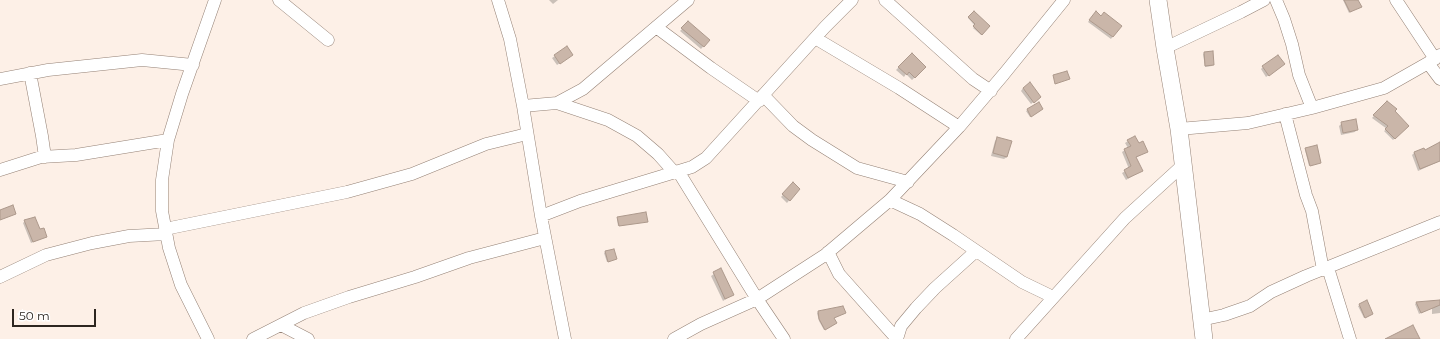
<!DOCTYPE html>
<html>
<head>
<meta charset="utf-8">
<style>
	body { margin:0 }
	#map { position:relative; width:1440px; height:339px; overflow:hidden; background:#fdf0e7; font-family:Montserrat,sans-serif }
	canvas { display:block }
	.scale { position:absolute; left:12px; top:309px; width:84px; height:18px; box-sizing:border-box; border:2px solid #2d2620; border-top:0; padding-left:5px; font-size:12px; line-height:14px; white-space:nowrap; color:#2d2620; -webkit-text-stroke:3px #fff; paint-order:stroke }
</style>
</head>
<body>
<div id="map">
<canvas width="1440" height="339"></canvas>
<div class="scale">50 m</div>
</div>
<script>
const g = document.querySelector('canvas').getContext('2d');
g.lineJoin = 'round';
function fillPath(path, color) {
  g.fillStyle = color;
  g.fill(path, 'evenodd');
}
function poly(rows) {
  const path = new Path2D();
  for (const r of rows) {
    path.moveTo(r[0], r[1]);
    for (let i = 2; i < r.length; i += 2) path.lineTo(r[i], r[i + 1]);
  }
  return path;
}
function strokePath(path, color, width, dash) {
  g.strokeStyle = color;
  g.lineWidth = width;
  g.lineCap = dash ? 'butt' : 'round';
  g.setLineDash(dash || []);
  g.stroke(path);
}
fillPath(poly([
	[549,0,558,0,553,4],
	[1343,0,1353,0,1356,9,1349,13],
	[974,13,989,26,981,35,973,28,975,26,968,18],
	[1094,14,1120,26,1111,39,1088,22],
	[688,23,709,40,701,49,680,31],
	[1204,53,1213,65,1212,66,1205,67,1203,54],
	[912,54,925,67,912,80,906,74,904,77,896,70],
	[555,56,569,57,557,65,552,58],
	[1281,66,1266,77,1261,69,1263,67],
	[1023,88,1037,99,1031,104,1021,91],
	[1387,102,1407,126,1393,140,1384,131,1387,129,1372,118],
	[1039,103,1041,110,1030,117,1026,111],
	[1342,123,1357,129,1355,132,1341,135,1339,126],
	[997,138,1007,157,1004,159,991,156,995,141],
	[1128,141,1139,145,1147,152,1135,158,1141,171,1126,180,1122,173,1129,169,1122,152,1128,148,1125,143],
	[1440,143,1440,161,1418,171,1412,155,1414,153,1425,151],
	[1306,149,1319,163,1309,166,1305,150],
	[793,184,799,189,787,203,781,197],
	[618,218,646,222,618,226,617,219],
	[25,221,39,231,46,237,31,243,23,223],
	[605,252,616,259,607,262,604,253],
	[720,270,732,295,723,301,711,276],
	[1440,301,1440,313,1432,314,1432,308,1419,314,1415,304,1416,303],
	[1366,302,1372,314,1364,318,1358,306],
	[818,312,844,314,833,318,835,324,824,330,819,321,817,313]
]), '#0003');
const building = poly([
	[1344,0,1358,0,1362,7,1350,12,1344,0],
	[974,11,990,26,982,35,973,26,975,24,968,17,974,11],
	[1096,11,1101,16,1104,12,1122,26,1113,37,1089,20,1096,11],
	[688,21,710,40,704,47,681,28,688,21],
	[567,46,573,55,560,64,554,55,567,46],
	[1213,51,1214,65,1205,66,1204,52,1213,51],
	[912,53,926,67,915,78,909,72,907,75,898,67,912,53],
	[1278,55,1285,64,1269,76,1262,66,1278,55],
	[1067,71,1070,79,1055,84,1053,75,1067,71],
	[1030,82,1041,97,1034,103,1023,88,1030,82],
	[1387,101,1397,109,1395,111,1409,126,1395,139,1385,129,1388,126,1373,115,1387,101],
	[1039,102,1043,109,1031,117,1027,109,1039,102],
	[1356,119,1358,130,1343,133,1341,122,1356,119],
	[1135,136,1139,143,1143,141,1148,152,1136,157,1143,171,1128,178,1124,170,1131,166,1124,149,1131,146,1127,140,1135,136],
	[997,137,1012,141,1007,157,993,153,997,137],
	[1440,142,1440,161,1420,169,1414,152,1424,148,1425,150,1440,142],
	[1317,145,1321,163,1310,166,1305,148,1317,145],
	[793,182,800,189,790,201,782,194,793,182],
	[13,205,16,214,0,220,0,210,13,205],
	[646,212,648,222,619,226,617,217,646,212],
	[35,217,40,229,44,228,47,237,33,242,24,220,35,217],
	[614,249,617,259,608,262,605,251,614,249],
	[721,268,734,295,725,299,713,272,721,268],
	[1367,300,1373,314,1365,318,1359,304,1367,300],
	[1440,300,1440,305,1421,313,1416,302,1440,300],
	[843,306,846,313,834,318,837,323,825,330,819,319,818,311,843,306],
	[1413,325,1420,339,1385,339,1413,325]
]);
fillPath(building, '#cab6a9');
strokePath(building, '#ad998c', 1);
const street = poly([
	[279,0,328,40],
	[498,0,510,39,523,106,541,216,565,339],
	[885,0,973,79,991,91],
	[1276,0,1284,19,1292,44,1299,75,1312,108],
	[1396,0,1435,59],
	[656,27,711,68,759,101],
	[815,38,899,88,959,127],
	[1165,48,1241,12,1264,0],
	[1428,63,1440,79],
	[30,73,42,136,45,157],
	[0,79,48,70,142,60,193,65],
	[763,95,793,126,812,140,857,168,908,182],
	[557,103,608,120,637,136,658,154,674,172],
	[523,106,557,103,583,89,688,0],
	[1285,114,1306,195,1312,211,1323,270],
	[1179,129,1248,123,1312,108,1384,88,1428,63,1440,55],
	[0,170,41,157,76,155,168,140],
	[678,171,757,299,784,339],
	[890,200,920,214,953,235,1022,282,1053,297],
	[541,216,580,201,692,167,706,158,825,27,852,0],
	[165,229,347,192,412,174,486,144,527,134],
	[828,252,839,274,897,339],
	[1328,268,1350,339],
	[0,277,46,255,92,243,129,236,166,234],
	[1201,320,1224,315,1250,306,1271,292,1306,276,1440,222],
	[281,325,308,339],
	[208,339,181,285,169,248,162,211,162,180,168,140,182,94,215,0],
	[253,339,304,313,349,297,415,277,469,258,545,238],
	[674,339,701,324,757,299,825,255,890,200,959,127,1004,74,1064,0],
	[897,339,901,326,916,308,935,288,976,251],
	[1016,339,1125,218,1183,165]
]);
const secondary = poly([
	[1158,0,1165,48,1179,129,1204,339]
]);
strokePath(street, '#948175', 13);
strokePath(secondary, '#948175', 18);
strokePath(street, '#fff', 12);
strokePath(secondary, '#fff', 17);
</script>
</body>
</html>
